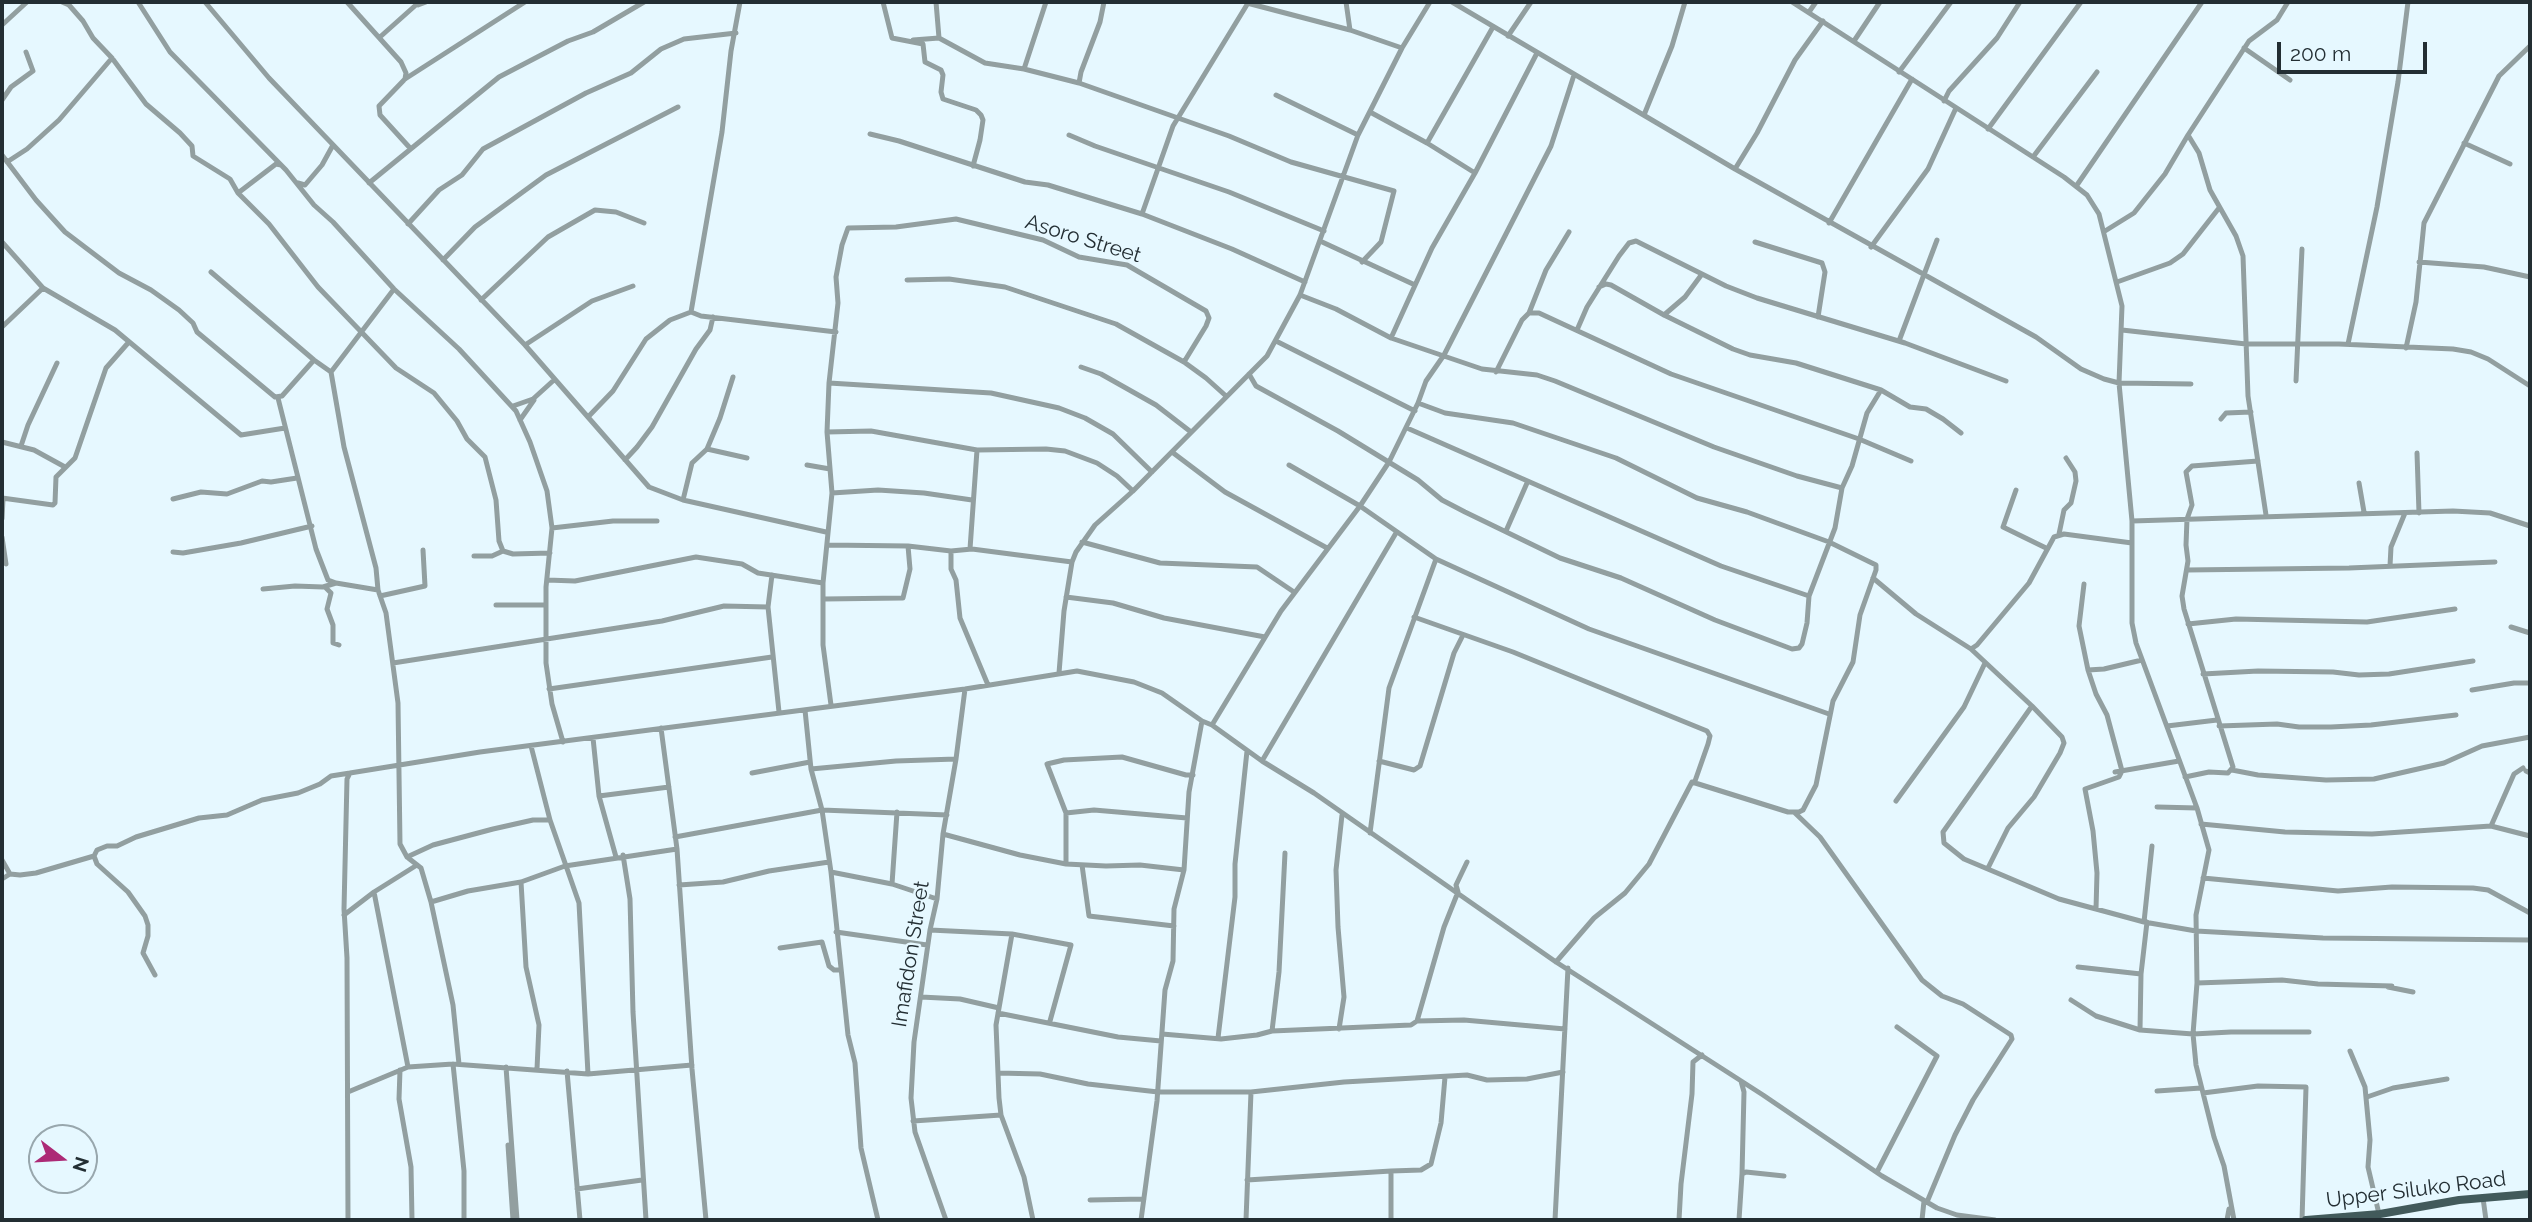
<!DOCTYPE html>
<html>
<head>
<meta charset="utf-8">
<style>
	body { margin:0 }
	#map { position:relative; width:2532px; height:1222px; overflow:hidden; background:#e6f8ff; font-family:Raleway,sans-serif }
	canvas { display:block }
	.frame { position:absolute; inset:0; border:4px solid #232e33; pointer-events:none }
	.north { position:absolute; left:28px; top:1124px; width:70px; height:70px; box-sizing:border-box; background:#e6f8ff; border:2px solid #98a7ad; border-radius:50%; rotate:107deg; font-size:19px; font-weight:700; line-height:28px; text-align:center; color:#232e33 }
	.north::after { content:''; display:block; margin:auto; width:24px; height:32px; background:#ac2a76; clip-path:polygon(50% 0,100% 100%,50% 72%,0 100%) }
	.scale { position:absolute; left:2277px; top:42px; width:150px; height:32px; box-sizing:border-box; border:4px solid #232e33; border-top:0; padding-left:9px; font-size:21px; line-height:24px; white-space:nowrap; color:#232e33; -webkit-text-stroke:5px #e6f8ff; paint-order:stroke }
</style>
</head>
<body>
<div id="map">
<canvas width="2532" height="1222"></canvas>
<div class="frame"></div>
<div class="north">N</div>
<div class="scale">200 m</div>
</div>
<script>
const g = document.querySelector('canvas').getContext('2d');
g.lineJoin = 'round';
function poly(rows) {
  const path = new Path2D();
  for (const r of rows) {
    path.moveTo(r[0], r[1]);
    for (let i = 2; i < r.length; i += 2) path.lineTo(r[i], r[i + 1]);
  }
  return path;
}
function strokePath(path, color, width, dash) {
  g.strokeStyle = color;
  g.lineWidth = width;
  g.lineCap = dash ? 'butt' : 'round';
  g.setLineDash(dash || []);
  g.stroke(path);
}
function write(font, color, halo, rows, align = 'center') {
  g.font = font + ' Raleway,sans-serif';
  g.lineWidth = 5;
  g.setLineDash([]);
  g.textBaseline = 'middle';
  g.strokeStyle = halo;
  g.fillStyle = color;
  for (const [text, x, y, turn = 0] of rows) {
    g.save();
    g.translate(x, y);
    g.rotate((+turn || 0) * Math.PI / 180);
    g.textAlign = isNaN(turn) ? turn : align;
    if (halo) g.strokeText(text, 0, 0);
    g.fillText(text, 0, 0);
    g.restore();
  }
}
strokePath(poly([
	[62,2,69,5,83,21,93,38,112,58,146,104,180,133,192,146,193,156,230,179,238,193,269,224,318,287,396,368,434,393,457,421,467,439,485,457,496,500,499,541,503,551,513,554,550,553],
	[138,2,170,52,286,170,314,205,333,222,394,289,459,349,516,411,530,442,547,491,552,528,546,587,546,663,552,704,563,742],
	[205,2,269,78,525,345,649,487,683,500,826,532],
	[347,2,401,62,406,73,405,79],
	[415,2,418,5,426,2],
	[883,2,892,38,923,44,925,62,941,70,943,75,941,92,943,99,976,110,981,115,983,120,980,140,973,166],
	[936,2,939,38],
	[1346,2,1350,30],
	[1452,2,1735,169,2036,337,2081,369,2104,379,2119,383,2191,384],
	[1792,2,2064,177,2087,195,2099,214,2122,306,2119,383,2132,521,2132,623,2136,643,2197,808,2209,850,2196,915,2197,983,2193,1034,2196,1065,2214,1137,2224,1166,2234,1220],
	[1247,3,1350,30,1402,48],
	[1809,12,1816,2],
	[2,25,27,2],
	[1508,36,1531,2],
	[380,37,417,4],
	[913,40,939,38,985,63,1024,69,1079,83,1229,136,1291,162,1394,191,1381,242,1362,262],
	[1854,41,1880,2],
	[2244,48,2290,80],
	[1024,69,1046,2],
	[1899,72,1951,2],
	[1079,83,1081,72,1100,22,1104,2],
	[1276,95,1358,135],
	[2,100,11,87,33,71,26,52],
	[1944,101,1949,91,1997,38,2020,2],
	[1370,112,1427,143,1475,173],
	[1644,115,1672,46,1685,2],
	[1988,129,2081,2],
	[870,134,899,141,1025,182,1048,185,1142,214,1232,249,1305,282],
	[1069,135,1095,146,1229,192,1324,231],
	[2188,135,2249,41,2277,20,2288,2],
	[1427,143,1493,27],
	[2464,143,2510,164],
	[410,148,380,115,379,106,405,79,525,2],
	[2,155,36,200,65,232,119,273,151,290,179,310,193,323,197,332,275,397,282,396,314,360],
	[2033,157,2097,72],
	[7,162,27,149,59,120,112,58],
	[1735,169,1757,133,1795,60,1823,21],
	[298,183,305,185,322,165,333,145],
	[369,183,499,77,568,41,593,32,644,2],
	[2077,185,2202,2],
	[238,193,276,164,281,165],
	[1142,214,1173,126,1248,3],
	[1829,223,1912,79],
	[408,224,439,190,462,175,483,149,586,93,631,73,661,49,684,39,736,33],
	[2105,231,2134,213,2165,174,2188,135,2199,153,2210,190,2236,236,2243,256,2248,396,2266,515],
	[1320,241,1415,285],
	[2,242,43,288,115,330,241,435,285,428],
	[1755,242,1822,263,1825,272,1818,317],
	[1871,247,1928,169,1956,108],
	[443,260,475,227,546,175,678,107],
	[2419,262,2484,267,2530,277],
	[211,272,314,360,331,372],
	[907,280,949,279,1005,287,1116,324,1184,362,1206,378,1226,396],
	[2117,282,2170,263,2183,254,2219,208],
	[1599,287,1606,284,1611,285,1664,315,1733,349,1750,355,1796,363,1881,390,1910,407,1926,409,1943,419,1961,433],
	[394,289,331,372,344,447,376,568,378,590,386,613,398,703,400,844,407,857,421,868,431,902],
	[481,300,548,237,595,210,616,212,644,223],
	[691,312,701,316,836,332],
	[1529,313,1546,270,1569,232],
	[1664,315,1685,297,1702,274],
	[2,327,43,288],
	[1577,330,1587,307,1619,256,1629,243,1636,241,1726,286,1757,298,1905,343,2006,381],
	[2122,330,2246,344,2339,344,2453,349,2471,352,2488,359,2530,386],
	[1391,338,1432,248,1475,173,1537,53],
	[1276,341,1415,411],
	[1899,341,1937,240],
	[2348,344,2377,207,2398,82,2408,2],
	[525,345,592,301,633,286],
	[2406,348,2416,302,2424,223,2499,76,2530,46],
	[1081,367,1101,374,1156,405,1191,432],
	[1496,372,1522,320,1529,313,1539,313,1671,374,1859,439,1911,461],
	[1249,374,1256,386,1338,431,1418,480,1442,500,1465,512,1560,558,1621,578,1715,620,1792,649,1799,648,1802,644,1807,623,1809,596,1835,528,1842,488,1797,476,1714,447,1555,381,1537,375,1482,369,1391,338,1336,309,1300,295],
	[2296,381,2302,249],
	[829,383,991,393,1059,408,1085,418,1113,434,1152,472],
	[278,398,316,549,328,580,336,583],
	[1418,403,1445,413,1513,423,1616,458,1697,498,1747,512,1829,542,1876,565,1876,570,1860,615,1853,662,1833,701,1816,785,1803,810,1799,812,1788,812,1692,782,1649,864,1625,893,1594,918,1556,962],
	[513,406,533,399,554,380],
	[588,417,613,391,646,339,670,320,691,312,722,132,731,51,740,2],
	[2221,419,2226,413,2251,412],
	[520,420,534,400],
	[1407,428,1721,566,1809,596],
	[827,432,871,431,977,450,1046,449,1065,451,1097,463,1117,476,1133,491],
	[2,442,34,450,65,467],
	[21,446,28,425,57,363],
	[707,449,747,458],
	[1172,452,1225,492,1327,548],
	[2417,453,2419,513],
	[625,460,637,447,652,427,696,349,710,330,713,317],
	[807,465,830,469],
	[1289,465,1360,506,1436,559,1589,629,1829,714],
	[2359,483,2364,512],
	[1842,488,1852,466,1867,413,1881,390],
	[2016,490,2003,527,2046,548],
	[832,493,878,490,924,493,972,500],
	[2,498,53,505,55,503,56,477,75,458,106,368,128,343],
	[173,499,201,492,227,494,262,481,271,482,297,478],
	[683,500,692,463,707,449,720,418,733,377],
	[2,519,3,499],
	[2132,521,2453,511,2490,513,2530,526],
	[552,528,613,521,657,521],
	[1506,531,1527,483],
	[2059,534,2064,510,2071,503,2076,481,2075,472,2066,458],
	[2,537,6,564],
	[1082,542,1160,563,1257,567,1294,592],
	[827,545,908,546,951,551,972,549,1072,562],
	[970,549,977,450],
	[951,551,951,569,956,580,960,618,988,685],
	[173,552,183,553,241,543,312,526],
	[474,556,492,556,503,551],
	[2390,566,2391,547,2405,513],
	[2187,570,2349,568,2495,562],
	[772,575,768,607,779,712],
	[1873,578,1916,614,1971,649,1977,645,2029,583,2054,537,2064,534,2132,543],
	[547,580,575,581,696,557,742,564,758,573,823,583],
	[2084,584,2079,626,2088,670],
	[325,587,331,593,327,609,333,625,333,643,339,645],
	[263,589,295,586,323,587,336,583,378,590],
	[380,596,425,586,423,550],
	[1066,597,1113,603,1164,618,1265,637],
	[824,599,903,598,910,569,908,546],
	[496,605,546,605],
	[1414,617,1513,652,1707,731,1710,736,1708,744,1695,781],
	[2188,624,2236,619,2367,622,2455,609],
	[2511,627,2530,633],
	[1971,649,2032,706,2062,737,2064,743,2060,753,2034,797,2008,828,1988,868],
	[393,663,662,621,724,606,768,607],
	[1059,673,1064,611,1072,562,1076,552,1095,525,1133,491,1267,356,1300,295,1358,135,1402,48,1430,2],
	[2203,674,2258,671,2333,672,2359,675,2389,674,2473,661],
	[549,689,772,657],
	[2472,690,2514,683,2530,683],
	[831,705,823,645,823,583,832,493,827,432,829,383,838,303,836,277,842,245,848,228,896,227,956,219,1043,240,1079,257,1127,265,1206,311,1209,318,1206,326,1184,362],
	[2032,706,1943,832,1944,843,1964,859,2059,899,2144,922,2196,931,2323,938,2530,940],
	[805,710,811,769,822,810,831,872,848,1035,855,1063,861,1148,878,1220],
	[1212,725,1281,611,1360,506,1389,462,1418,403,1426,381,1444,355,1551,146,1574,75],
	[2167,726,2217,720],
	[2219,726,2277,724,2299,727,2331,727,2371,725,2456,715],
	[661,728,677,849,692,1069,706,1220],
	[593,738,599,796,616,857],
	[531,746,550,820],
	[1262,761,1396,533],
	[1379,761,1414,770,1420,766,1454,653,1463,635],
	[811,769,896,761,956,759],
	[2232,770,2258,775,2326,780,2374,779,2444,763,2482,746,2530,737],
	[2526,771,2530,773],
	[2115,772,2179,761],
	[752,773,810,762],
	[2185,777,2209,772,2228,773,2233,767,2184,609,2182,596,2188,561,2186,545,2187,519,2192,505,2186,472,2192,466,2258,461],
	[599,796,669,787],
	[1896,801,1964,707,1985,663],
	[2157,807,2197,808],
	[1066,813,1094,810,1187,818],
	[1795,813,1820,837,1922,980,1942,996,1963,1004,2011,1035,2012,1039,1973,1100,1955,1135,1927,1202],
	[2201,824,2285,832,2372,834,2491,826,2530,836],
	[2491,826,2514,774,2523,768],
	[1370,833,1389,688,1436,559],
	[943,834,1020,855,1066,864,1106,866,1140,865,1184,870],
	[675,837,822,810,947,815],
	[623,855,630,899,633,1012,646,1220],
	[407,857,433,845,493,829,533,820,550,820,579,903,588,1074],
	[2,860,10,874,2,879],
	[1066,864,1066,813,1047,764,1064,760,1122,757,1186,775,1193,775],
	[1082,865,1089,916,1174,926],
	[831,872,892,884,937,899],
	[10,874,20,875,36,873,94,856],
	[2203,878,2338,891,2392,887,2473,888,2488,890,2530,913],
	[521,882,526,967,539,1025,537,1069],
	[892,884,897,812],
	[679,885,723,882,769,871,829,862],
	[2096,909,2097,873,2093,831,2085,789,2119,777,2122,771,2107,715,2096,694,2088,670,2104,669,2142,660],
	[344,915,374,892,417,865],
	[2144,922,2152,846],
	[930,930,1012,934,996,1025,999,1098,1001,1115,1024,1177,1033,1220],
	[836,932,927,945],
	[1012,934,1071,945,1050,1021],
	[780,948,822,942,829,966,834,970,840,970],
	[2078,967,2141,974],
	[155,975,143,953,148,936,148,925,145,916,128,892,97,864,94,856,97,850,107,846,117,846,136,837,199,818,227,815,262,800,298,793,320,784,331,776,350,773],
	[2197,983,2282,980,2318,984,2392,986],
	[2388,987,2413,992],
	[921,997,960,999,999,1008],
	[2071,1000,2096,1016,2140,1030,2193,1034,2231,1032,2309,1032],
	[998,1013,1118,1037,1161,1041],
	[1417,1021,1464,1020,1565,1029],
	[1339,1029,1344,997,1338,927,1336,870,1342,815],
	[2140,1030,2141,974,2147,922],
	[1272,1031,1279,972,1285,853],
	[1162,1034,1221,1039,1257,1035,1272,1031,1411,1025,1417,1021,1444,927,1458,892,1456,885,1467,862],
	[1218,1038,1235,897,1235,864,1247,751],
	[2350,1051,2365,1087,2370,1140,2368,1167,2379,1214],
	[453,1064,464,1171,464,1220],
	[459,1064,453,1005,431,902,468,891,521,882,565,866,677,849],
	[408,1067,453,1064,588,1074,692,1065],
	[506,1067,517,1220],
	[400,1070,399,1099,411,1167,412,1220],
	[567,1071,580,1220],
	[998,1073,1040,1074,1088,1084,1158,1092,1251,1092,1344,1082,1467,1075,1487,1080,1527,1079,1563,1072],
	[1741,1081,1744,1092,1742,1174],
	[2157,1091,2201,1088],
	[348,1092,408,1067,374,892],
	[2203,1093,2258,1086,2306,1087,2302,1220],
	[2367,1097,2393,1088,2447,1079],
	[913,1121,1001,1115],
	[508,1145,513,1220],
	[1877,1172,1937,1056,1897,1027],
	[1247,1180,1391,1171],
	[577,1189,642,1180],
	[2483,1198,2486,1220],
	[1090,1200,1144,1199],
	[348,1220,347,958,344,909,347,779,350,773,480,752,965,689,1077,671,1134,682,1162,693,1202,721,1212,725,1262,761,1314,793,1556,962,1763,1095,1882,1176,1937,1208,1957,1215,1995,1220],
	[946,1220,915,1132,911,1098,914,1042,930,930,937,899,943,834,956,759,965,689],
	[1141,1220,1157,1101,1165,990,1173,961,1174,909,1184,870,1189,792,1202,721],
	[1246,1220,1251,1092],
	[1391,1220,1391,1171,1421,1170,1431,1164,1441,1123,1445,1077],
	[1555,1220,1568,968],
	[1679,1220,1681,1184,1692,1094,1693,1062,1702,1055],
	[1739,1220,1742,1174,1746,1172,1784,1176],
	[1922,1220,1924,1201],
	[2227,1220,2229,1209]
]), '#929fa0', 5);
strokePath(poly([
	[2306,1220,2380,1214,2459,1200,2530,1194]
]), '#425a5b', 8);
write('21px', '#232e33', '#e6f8ff', [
	["Asoro Street",1083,239,17],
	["Imafidon Street",911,954,-81],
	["Upper Siluko Road",2416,1190,-7]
]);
</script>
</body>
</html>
